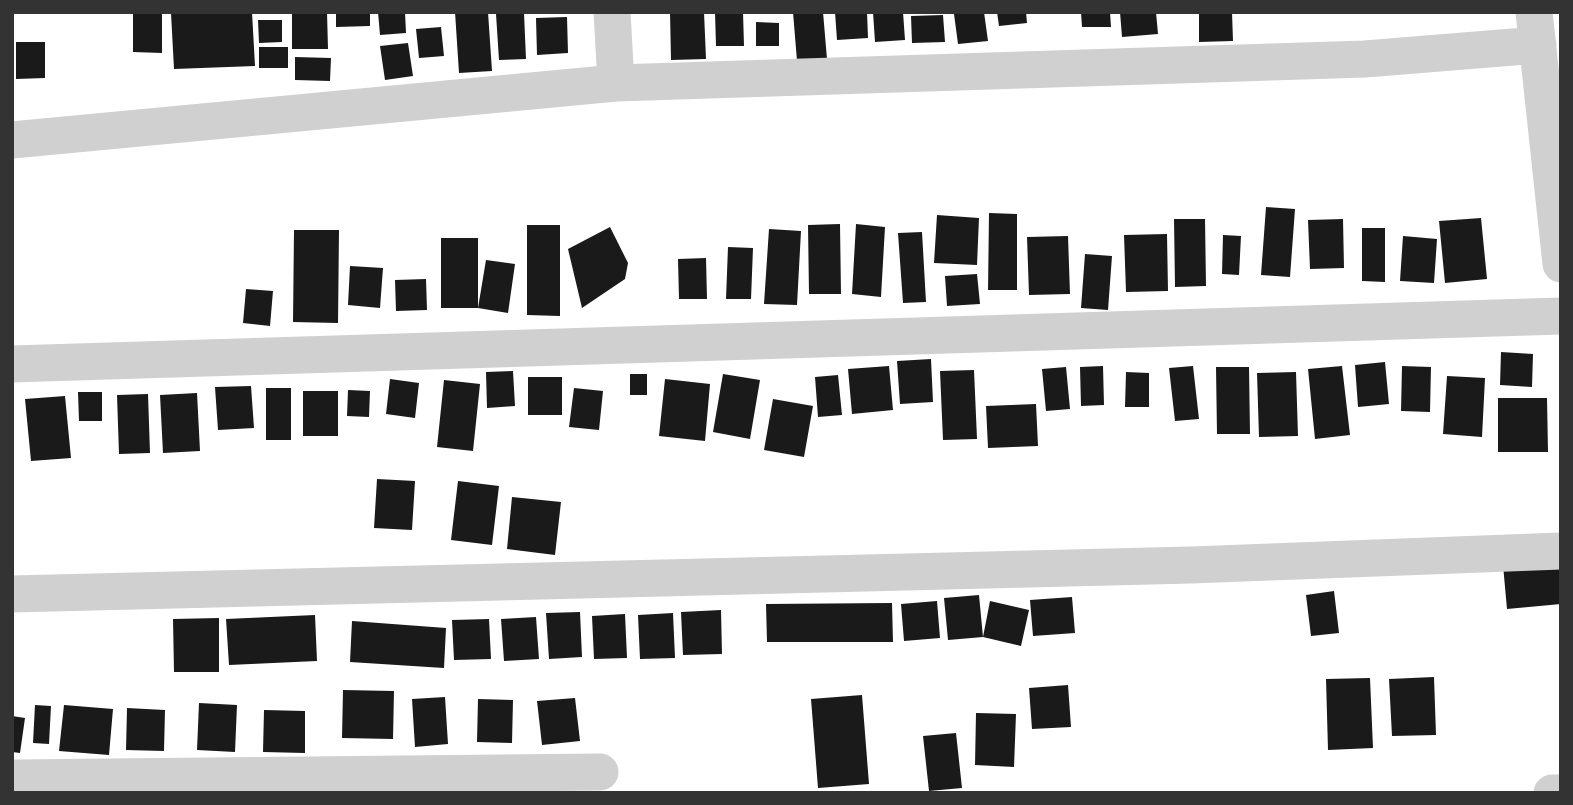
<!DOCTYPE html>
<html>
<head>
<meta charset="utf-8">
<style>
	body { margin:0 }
	#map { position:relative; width:1573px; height:805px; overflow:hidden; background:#fff; font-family:"Nunito Sans",sans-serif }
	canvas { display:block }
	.frame { position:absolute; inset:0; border:14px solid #333; pointer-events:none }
</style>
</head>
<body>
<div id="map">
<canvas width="1573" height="805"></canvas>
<div class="frame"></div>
</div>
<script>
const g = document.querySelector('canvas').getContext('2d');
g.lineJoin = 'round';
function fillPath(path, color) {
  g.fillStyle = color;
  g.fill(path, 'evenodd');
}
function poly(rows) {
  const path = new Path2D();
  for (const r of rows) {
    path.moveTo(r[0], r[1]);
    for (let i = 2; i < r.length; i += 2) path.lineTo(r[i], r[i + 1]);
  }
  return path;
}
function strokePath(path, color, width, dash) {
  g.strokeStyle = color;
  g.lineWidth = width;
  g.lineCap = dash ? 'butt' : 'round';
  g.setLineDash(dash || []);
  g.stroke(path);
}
fillPath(poly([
	[252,12,255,66,174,69,171,13],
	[292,12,327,12,328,49,292,49],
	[336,12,370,12,370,26,336,27],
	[378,12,405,12,406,33,380,35],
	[455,12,488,12,492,71,459,73],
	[670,12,704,12,706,59,671,60],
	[715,12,743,12,744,46,716,46],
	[793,12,823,12,827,59,797,61],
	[835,12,867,12,868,38,837,40],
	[873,12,903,12,905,40,875,42],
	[984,12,988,41,958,44,954,14],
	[997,12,1026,12,1027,23,999,26],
	[1081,12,1110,12,1111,27,1082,27],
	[1120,12,1156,12,1158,34,1122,37],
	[1199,12,1232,12,1233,41,1199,42],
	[133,13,162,13,162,53,133,52],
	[524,13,526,59,499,60,496,14],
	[943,15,945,42,912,43,911,16],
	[567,17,568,53,537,55,536,18],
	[258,20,282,20,282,42,259,43],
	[756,22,779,23,779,46,756,46],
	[441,27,444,56,419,58,416,29],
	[16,42,45,42,45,78,16,79],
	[408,43,413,76,385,80,380,46],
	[259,47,288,47,288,68,259,68],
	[295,57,331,58,330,81,295,80],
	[1266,207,1295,209,1290,277,1261,275],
	[989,213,1017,214,1017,290,988,290],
	[937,215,979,218,977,265,934,263],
	[1481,218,1487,279,1445,283,1439,221],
	[1174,219,1205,219,1206,286,1175,287],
	[1343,219,1344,268,1310,269,1308,220],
	[840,224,841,294,809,294,808,225],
	[856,224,885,227,881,297,852,294],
	[527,225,560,225,560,316,527,315],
	[610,227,628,263,625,279,582,308,568,249],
	[1362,228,1385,228,1385,282,1362,281],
	[769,229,801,231,797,305,764,304],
	[294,230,339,230,338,323,293,322],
	[922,232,926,302,903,303,898,233],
	[1167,234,1168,291,1126,292,1124,235],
	[1223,235,1241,236,1239,275,1222,274],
	[1068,236,1070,294,1029,295,1027,237],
	[1403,236,1437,239,1434,283,1400,281],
	[441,238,478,238,478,308,486,260,515,264,508,313,478,308,441,308],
	[728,247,753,248,751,299,726,299],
	[1085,254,1112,256,1108,310,1081,308],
	[706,258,707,299,679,299,678,259],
	[350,266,383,268,380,308,348,305],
	[977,274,980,304,947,306,945,276],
	[426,279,427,310,396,311,395,280],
	[246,289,273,291,270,326,243,323],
	[1501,352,1533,354,1532,387,1500,385],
	[931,359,933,402,900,404,897,361],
	[1385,362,1389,404,1358,407,1355,365],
	[889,366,893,410,852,414,848,369],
	[1103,366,1104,405,1081,406,1080,367],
	[1193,366,1199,419,1175,421,1169,368],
	[1342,366,1350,435,1315,439,1308,369],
	[1402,366,1431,367,1430,412,1401,411],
	[1066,367,1070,409,1046,411,1042,369],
	[1216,367,1249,367,1250,434,1217,434],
	[974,370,977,439,943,440,940,371],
	[513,371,515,406,487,408,486,372],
	[1126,372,1149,373,1149,407,1125,407],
	[1296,372,1298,436,1259,437,1257,373],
	[630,374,647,374,647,395,630,395],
	[723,374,760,380,750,439,713,432],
	[838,375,842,415,818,417,815,377],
	[1447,376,1485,378,1482,437,1443,434],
	[528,377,562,377,562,415,528,415],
	[390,379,419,383,415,418,386,414],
	[665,379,710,384,705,441,659,436],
	[444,380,480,384,473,451,437,447],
	[251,386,254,428,218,430,215,387],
	[266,388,291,388,291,440,266,440],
	[574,388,603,391,599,430,569,427],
	[348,390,370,391,369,417,347,416],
	[303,391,338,391,338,436,303,436],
	[78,392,102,392,102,421,79,421],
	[197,393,200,451,163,453,160,395],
	[148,394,150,453,119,454,117,395],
	[65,396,71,458,31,461,25,399],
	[1498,398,1547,398,1548,452,1498,452],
	[773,399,813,406,804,457,764,450],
	[1036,404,1038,446,988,448,986,406],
	[377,479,415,481,412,530,374,528],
	[458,481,499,486,492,545,451,540],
	[512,497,561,502,555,555,507,549],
	[1561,563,1561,604,1507,609,1503,565],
	[1334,591,1339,633,1311,636,1306,595],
	[979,595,983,637,990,601,1029,610,1021,646,983,637,948,640,944,598],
	[1072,597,1075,633,1033,636,1030,600],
	[937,601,940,638,904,641,901,604],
	[892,603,893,642,767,642,766,604],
	[721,610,722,654,683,655,681,612],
	[580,612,582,657,549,659,546,613],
	[673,613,675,658,640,659,638,615],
	[625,614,627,658,594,659,592,616],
	[315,615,317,661,229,665,226,619],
	[536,617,539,659,504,661,501,619],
	[219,618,219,672,174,672,173,619],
	[489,619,491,659,454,660,452,620],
	[352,621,446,628,444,668,350,662],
	[1434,677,1436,735,1392,736,1389,679],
	[1370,678,1373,748,1328,750,1326,679],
	[1068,685,1071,727,1032,729,1029,688],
	[343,690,394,691,393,739,342,738],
	[862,695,869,784,818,788,811,699],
	[445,697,448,744,415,747,412,699],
	[575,698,580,741,542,745,537,701],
	[478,699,513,700,512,743,477,742],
	[199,703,237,705,235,752,197,750],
	[35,705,51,706,49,744,33,743],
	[64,705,113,709,109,755,59,751],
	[127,708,165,710,164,751,126,750],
	[264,710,305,711,305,753,263,752],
	[976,713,1016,714,1014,767,975,765],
	[12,716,25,718,20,753,12,752],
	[956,733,962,788,929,791,923,736]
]), '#1a1a1a');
strokePath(poly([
	[612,12,616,83],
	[1534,12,1561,264],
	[12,140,616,83,1365,59,1538,45],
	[12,364,1561,316],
	[12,594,1191,565,1561,551],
	[12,778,600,772],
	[1552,793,1561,793]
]), '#d0d0d0', 37);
</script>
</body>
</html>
